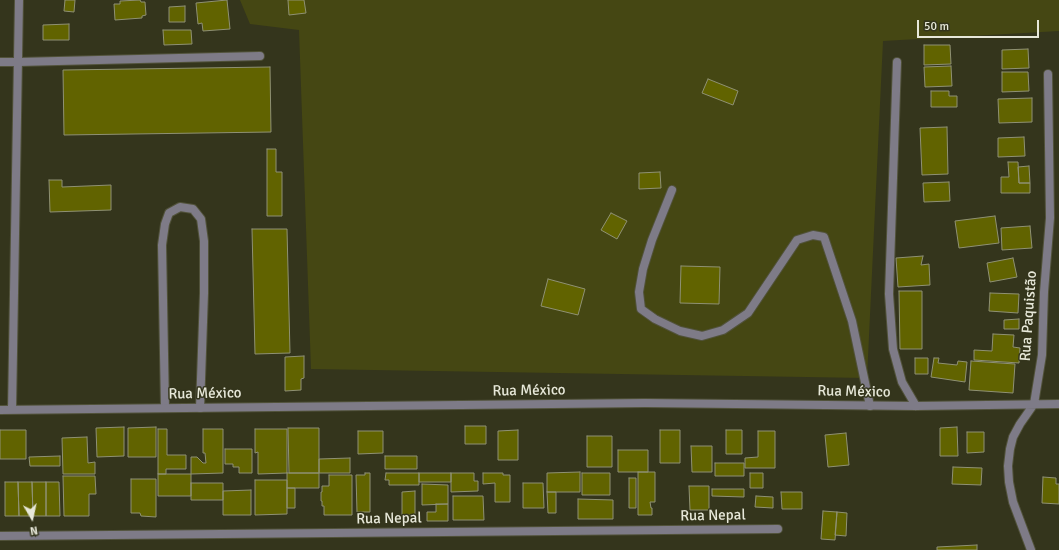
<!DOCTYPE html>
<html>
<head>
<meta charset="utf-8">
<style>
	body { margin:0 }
	#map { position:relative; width:1059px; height:550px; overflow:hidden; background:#34351c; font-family:Signika,sans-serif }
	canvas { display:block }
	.north { position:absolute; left:12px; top:498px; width:40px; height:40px; -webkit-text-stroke:3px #34351c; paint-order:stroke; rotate:171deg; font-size:11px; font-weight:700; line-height:16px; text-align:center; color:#e7e8d9 }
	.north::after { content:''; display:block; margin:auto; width:14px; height:18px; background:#e7e8d9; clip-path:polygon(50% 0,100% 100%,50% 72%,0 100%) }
	.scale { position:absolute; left:917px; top:20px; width:122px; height:18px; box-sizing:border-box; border:2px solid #e7e8d9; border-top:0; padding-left:5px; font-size:12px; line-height:14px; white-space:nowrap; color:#e7e8d9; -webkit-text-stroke:3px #34351c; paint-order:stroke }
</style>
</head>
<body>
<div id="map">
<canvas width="1059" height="550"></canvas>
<div class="north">N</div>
<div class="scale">50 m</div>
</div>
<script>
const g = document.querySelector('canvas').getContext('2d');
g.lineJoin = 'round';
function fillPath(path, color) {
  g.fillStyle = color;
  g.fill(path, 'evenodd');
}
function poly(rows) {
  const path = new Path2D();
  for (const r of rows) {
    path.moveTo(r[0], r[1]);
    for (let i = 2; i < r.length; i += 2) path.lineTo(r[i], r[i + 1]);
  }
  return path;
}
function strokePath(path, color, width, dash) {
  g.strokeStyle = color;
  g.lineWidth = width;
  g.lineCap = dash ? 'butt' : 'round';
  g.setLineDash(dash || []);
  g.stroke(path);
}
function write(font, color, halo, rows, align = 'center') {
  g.font = font + ' Signika,sans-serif';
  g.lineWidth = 3;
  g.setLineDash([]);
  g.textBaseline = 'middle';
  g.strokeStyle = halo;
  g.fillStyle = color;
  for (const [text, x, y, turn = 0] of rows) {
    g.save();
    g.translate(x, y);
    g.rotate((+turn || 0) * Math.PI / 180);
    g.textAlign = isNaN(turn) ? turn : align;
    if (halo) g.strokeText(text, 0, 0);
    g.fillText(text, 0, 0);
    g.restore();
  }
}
fillPath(poly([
	[240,0,1059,0,1059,31,883,41,867,378,311,369,299,30,250,24]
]), '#454713');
const building = poly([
	[65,0,75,0,74,12,64,11,65,0],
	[140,0,141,2,145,2,146,15,142,16,142,18,115,20,114,4,120,4,120,1,140,0],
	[227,0,230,29,203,31,202,23,198,24,196,3,227,0],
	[288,0,304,0,306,13,289,15,288,0],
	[185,6,185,22,169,22,169,7,185,6],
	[69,24,69,40,43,40,43,25,69,24],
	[163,30,191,30,192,44,164,45,163,30],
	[924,45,950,45,951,64,924,65,924,45],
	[1028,49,1029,68,1002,69,1002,50,1028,49],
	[951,66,952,86,925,87,924,67,951,66],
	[270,67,271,132,64,135,63,70,270,67],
	[1002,72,1028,72,1029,91,1002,92,1002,72],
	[708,79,738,91,733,105,702,93,708,79],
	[931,91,949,91,949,96,957,96,957,107,931,107,931,91],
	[1032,98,1032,122,999,123,998,99,1032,98],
	[947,127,948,174,922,175,920,128,947,127],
	[1024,137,1025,156,998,157,998,138,1024,137],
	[267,149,276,149,276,172,282,172,282,216,267,216,267,149],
	[1008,162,1018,162,1019,183,1030,183,1030,193,1001,193,1001,177,1009,177,1008,162],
	[1029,166,1030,183,1019,183,1018,167,1029,166],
	[660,172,661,188,639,189,639,173,660,172],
	[49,180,62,180,62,187,111,185,111,210,50,212,49,180],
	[949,182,950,201,924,202,923,183,949,182],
	[611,213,627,221,617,239,601,230,611,213],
	[995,216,999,243,959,248,955,221,995,216],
	[1030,226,1032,248,1002,250,1001,228,1030,226],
	[252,229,287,229,290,353,255,354,252,229],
	[923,256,921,265,929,264,930,285,898,287,896,258,923,256],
	[1013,258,1017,277,990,282,987,263,1013,258],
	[681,266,720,267,719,304,680,303,681,266],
	[548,279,585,289,578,315,541,306,548,279],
	[899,291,922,291,922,349,900,349,899,291],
	[990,293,1019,294,1018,313,989,311,990,293],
	[1019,319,1019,329,1004,329,1004,320,1019,319],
	[993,334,1014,335,1013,347,1020,348,1019,363,974,360,974,350,992,351,993,334],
	[304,356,304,378,301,379,301,390,285,391,285,357,304,356],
	[915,358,928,358,928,374,915,374,915,358],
	[934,358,939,358,938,363,957,365,958,361,967,362,965,382,931,377,934,358],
	[971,361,1015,364,1013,393,969,390,971,361],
	[465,426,486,426,486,444,465,444,465,426],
	[124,427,124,456,97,457,96,428,124,427],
	[156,427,156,457,128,457,128,428,156,427],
	[957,427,958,456,940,456,940,428,957,427],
	[288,428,319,428,319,473,289,473,288,428],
	[158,429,167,429,167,455,186,455,186,469,166,469,166,474,158,474,158,429],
	[203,429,223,429,223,473,191,474,191,457,197,457,203,463,206,463,205,453,203,453,203,429],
	[255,429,287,429,287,473,258,474,258,452,255,453,255,429],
	[0,430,26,430,26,459,0,459,0,430],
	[518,430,518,460,498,460,498,431,518,430],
	[660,430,680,430,680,463,660,463,660,430],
	[726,430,742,430,742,454,726,454,726,430],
	[358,431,383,431,383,453,358,454,358,431],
	[758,431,775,431,775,468,745,468,745,458,758,457,758,431],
	[967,432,984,432,984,452,967,453,967,432],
	[846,433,849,465,828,467,825,435,846,433],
	[587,436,612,436,612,467,587,467,587,436],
	[87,437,88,463,95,462,95,474,63,474,62,438,87,437],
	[691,446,712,446,712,472,692,472,691,446],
	[225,449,252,449,252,473,239,473,239,467,233,467,233,464,225,464,225,449],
	[618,450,648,450,648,472,618,472,618,450],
	[60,456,60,466,30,466,29,457,60,456],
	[385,456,417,456,417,469,385,469,385,456],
	[350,458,350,473,319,473,319,459,350,458],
	[715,463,744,463,744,476,715,476,715,463],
	[953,467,982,468,981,485,952,484,953,467],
	[580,472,580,492,547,492,547,473,580,472],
	[638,472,655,472,655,502,650,502,651,508,652,508,652,515,638,515,638,472],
	[287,473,319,473,319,488,287,488,287,473],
	[365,473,370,473,370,512,357,512,356,475,365,475,365,473],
	[386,473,419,473,419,485,389,485,389,480,385,480,386,473],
	[419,473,451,473,451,482,419,482,419,473],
	[451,473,474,473,474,481,478,481,478,491,451,492,451,473],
	[483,473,503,473,503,475,510,475,510,502,495,502,495,483,483,484,483,473],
	[582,473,610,473,610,495,582,495,582,473],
	[750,473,763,473,763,488,750,488,750,473],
	[158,474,191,474,191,496,158,496,158,474],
	[329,475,352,475,352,515,324,515,324,506,322,506,322,501,321,501,321,492,322,492,322,486,329,486,329,475],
	[63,476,95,476,96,494,89,494,89,516,64,516,63,476],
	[1043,477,1056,478,1056,484,1059,484,1059,504,1042,503,1043,477],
	[629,478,636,478,636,508,629,508,629,478],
	[131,479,156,479,156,517,141,516,140,513,131,513,131,479],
	[255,480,287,480,287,514,255,515,255,480],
	[5,482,18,482,19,516,5,516,5,482],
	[18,482,32,482,33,516,19,516,18,482],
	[32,482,46,482,46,516,33,516,32,482],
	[46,482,59,482,60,516,46,516,46,482],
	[191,483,223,483,223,500,191,500,191,483],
	[523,483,543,483,544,508,523,508,523,483],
	[422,484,448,485,448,504,422,505,422,484],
	[689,486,709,486,709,510,690,510,689,486],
	[287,488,295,488,295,508,287,508,287,488],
	[712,489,744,489,744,497,712,496,712,489],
	[251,490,251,515,223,515,223,491,251,490],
	[415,491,415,515,402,515,402,492,415,491],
	[547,492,556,492,556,513,548,513,547,492],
	[781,492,802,492,802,509,782,509,781,492],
	[453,496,483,496,484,520,453,520,453,496],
	[756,496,773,497,773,508,755,507,756,496],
	[578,499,613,500,613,519,578,519,578,499],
	[436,504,448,504,448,521,427,521,427,512,436,512,436,504],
	[823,511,837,512,835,540,821,539,823,511],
	[837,512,847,513,846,536,835,535,837,512],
	[977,545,977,550,937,550,937,547,977,545]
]);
fillPath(building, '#616300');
strokePath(building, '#8f9174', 1);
const service = poly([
	[18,62,260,56],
	[672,190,652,240,643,269,639,292,641,309,655,319,680,331,702,336,723,330,748,313,797,240,813,235,824,237,852,321,870,406],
	[165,408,162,245,165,224,169,213,180,207,193,209,201,219,204,241,204,293,200,408]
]);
const minor = poly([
	[0,62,18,62],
	[897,62,889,294,893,349,902,382,916,406],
	[0,410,645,403,916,406,1059,404],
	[12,410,19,0],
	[0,536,778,529],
	[1031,550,1013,502,1009,482,1008,466,1010,449,1013,437,1020,424,1034,404,1042,355,1044,292,1050,218,1048,74]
]);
strokePath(service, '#51523a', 10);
strokePath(minor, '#51523a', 10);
strokePath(service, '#7e7b87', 8);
strokePath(minor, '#7e7b87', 8);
write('15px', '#e7e8d9', '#34351c', [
	["Rua Paquistão",1029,316,-86],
	["Rua México",529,391,-1],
	["Rua México",854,392,1],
	["Rua México",205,394,-1],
	["Rua Nepal",713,516,-1],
	["Rua Nepal",389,519,-1]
]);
</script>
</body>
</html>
